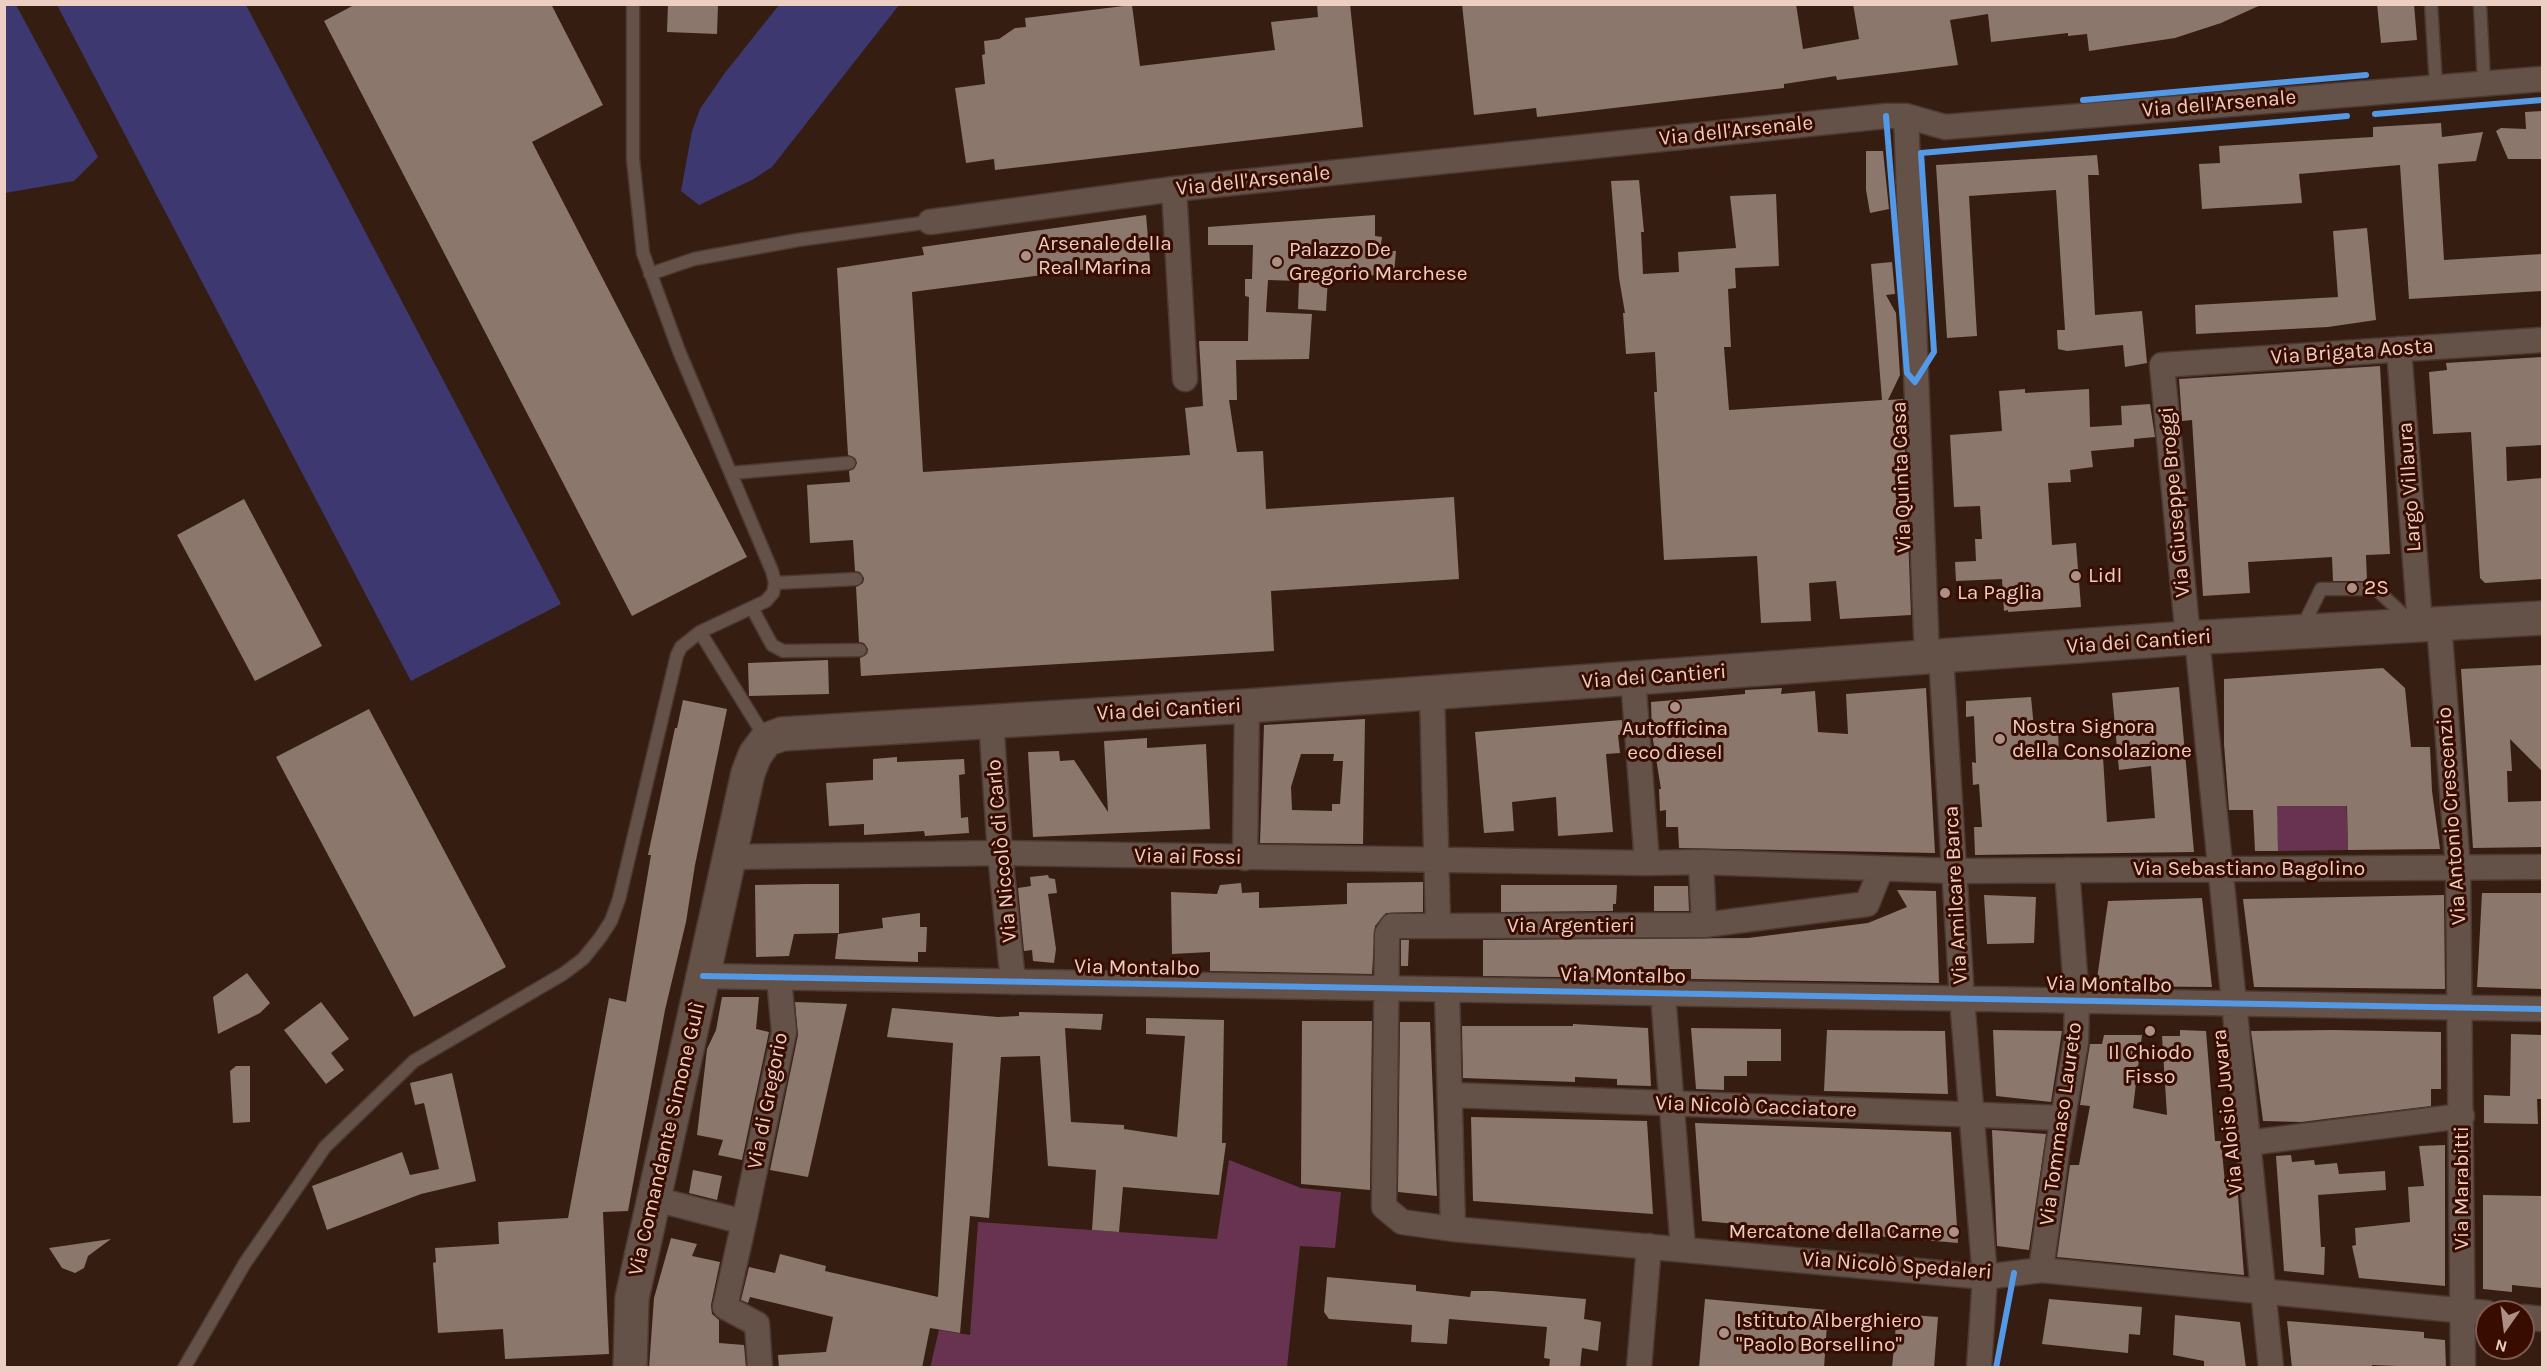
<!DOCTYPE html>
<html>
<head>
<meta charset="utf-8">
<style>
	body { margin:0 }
	#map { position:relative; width:2547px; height:1372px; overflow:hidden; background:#351d12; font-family:Karla,sans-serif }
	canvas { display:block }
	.frame { position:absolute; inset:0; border:6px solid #eccec3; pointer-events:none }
	.north { position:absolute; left:2475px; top:1300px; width:60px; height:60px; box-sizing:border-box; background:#380d00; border:2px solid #805a4e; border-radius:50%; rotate:194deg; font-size:16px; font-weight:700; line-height:24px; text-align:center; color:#eccec3 }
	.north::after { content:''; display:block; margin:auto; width:21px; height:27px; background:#ac9085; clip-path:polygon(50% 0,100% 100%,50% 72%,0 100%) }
</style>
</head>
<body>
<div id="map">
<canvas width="2547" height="1372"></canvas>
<div class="frame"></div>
<div class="north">N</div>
</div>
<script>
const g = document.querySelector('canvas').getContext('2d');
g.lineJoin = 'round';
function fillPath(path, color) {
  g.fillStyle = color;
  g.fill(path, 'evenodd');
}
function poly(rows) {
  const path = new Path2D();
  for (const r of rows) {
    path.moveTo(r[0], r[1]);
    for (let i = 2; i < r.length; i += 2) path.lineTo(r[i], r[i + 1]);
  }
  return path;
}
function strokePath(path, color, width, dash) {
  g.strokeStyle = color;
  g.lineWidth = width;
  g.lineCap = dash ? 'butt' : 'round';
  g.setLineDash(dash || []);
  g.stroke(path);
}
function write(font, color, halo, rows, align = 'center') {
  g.font = font + ' Karla,sans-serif';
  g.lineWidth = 6;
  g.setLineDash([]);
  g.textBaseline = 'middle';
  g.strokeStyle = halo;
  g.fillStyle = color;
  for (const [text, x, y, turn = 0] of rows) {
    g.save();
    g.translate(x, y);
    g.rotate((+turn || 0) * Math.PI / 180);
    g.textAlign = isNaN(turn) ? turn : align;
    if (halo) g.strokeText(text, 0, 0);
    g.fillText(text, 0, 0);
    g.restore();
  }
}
fillPath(poly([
	[2346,791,2348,850,2278,851,2276,806,2317,806],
	[1229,1160,1301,1188,1341,1192,1335,1248,1300,1246,1287,1367,930,1368,939,1330,970,1335,978,1222,1217,1239]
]), '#683350');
fillPath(poly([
	[5,4,16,5,98,157,74,181,5,193],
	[57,5,246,5,561,604,411,681],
	[779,5,899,5,772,167,752,180,699,205,681,191,692,131,700,109,724,74]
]), '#3e3871');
fillPath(poly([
	[356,4,551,4,603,105,532,142,747,557,632,616,324,21],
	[668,4,718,4,717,34,667,32],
	[1317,4,1350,4,1363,127,995,170,994,159,966,163,955,88,985,84,982,55,985,54,984,41,999,39,1015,28,1026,27,1025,18,1132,5,1140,66,1275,50,1271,22,1318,17],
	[1462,4,1796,4,1803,49,1859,39,1853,4,2263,4,2221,23,2175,38,2089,51,2087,34,2068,36,2068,33,1991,42,1988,14,1950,20,1958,65,1837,80,1836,76,1784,84,1784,88,1537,117,1536,108,1474,115],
	[2377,4,2414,4,2417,40,2381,43],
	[2542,111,2542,159,2508,159,2496,131,2501,128,2526,129,2525,112],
	[2441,123,2442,137,2483,132,2476,161,2438,164,2444,260,2542,254,2542,291,2409,299,2400,165,2299,174,2302,203,2202,209,2199,164,2220,163,2219,146,2373,137,2373,127],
	[1866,151,1883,151,1889,209,1870,213,1866,190],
	[2097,155,2099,175,2088,175,2095,315,2142,311,2147,363,2125,367,2123,345,2067,351,2058,349,2057,330,2065,330,2056,190,1969,196,1977,336,1947,338,1936,165],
	[1639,180,1644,232,1641,232,1643,274,1679,272,1678,252,1736,248,1730,196,1776,194,1779,266,1735,268,1736,288,1728,289,1731,347,1724,347,1729,410,1882,400,1871,264,1892,262,1895,294,1886,295,1896,313,1900,375,1888,400,1903,399,1911,615,1840,619,1836,581,1809,583,1811,621,1761,623,1757,556,1664,560,1654,392,1657,392,1655,352,1626,354,1623,313,1625,313,1619,278,1611,181],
	[1146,215,1150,261,912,292,923,472,1190,455,1185,408,1203,406,1199,341,1248,341,1249,297,1245,296,1245,279,1252,279,1253,245,1208,245,1208,227,1375,215,1375,236,1382,237,1380,251,1396,251,1394,274,1328,278,1326,311,1298,309,1299,281,1268,280,1266,312,1312,314,1309,359,1236,360,1237,400,1229,400,1237,452,1263,451,1266,509,1454,497,1459,579,1271,591,1274,651,861,676,860,658,867,654,868,649,864,643,859,642,856,587,863,583,864,578,860,572,855,571,853,540,810,543,807,485,850,482,849,471,854,469,857,463,855,458,848,455,837,268,924,255,922,247],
	[2367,228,2376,320,2328,327,2196,334,2195,305,2338,297,2333,231],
	[2542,357,2542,445,2506,447,2507,481,2542,478,2542,579,2485,583,2480,578,2471,432,2433,434,2429,372,2447,370,2446,363],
	[2380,366,2390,554,2366,555,2367,581,2333,581,2332,557,2248,562,2250,593,2203,596,2192,420,2182,421,2179,379],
	[2025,389,2025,393,2089,389,2090,427,2122,425,2121,406,2150,404,2155,437,2134,439,2134,447,2091,451,2093,467,2070,470,2071,482,2048,483,2052,545,2076,543,2081,607,2008,612,2008,610,2004,611,2002,579,1956,581,1955,562,1976,561,1975,539,1982,539,1980,506,1954,507,1950,435,2002,431,1999,391],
	[244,499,322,646,255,681,177,535],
	[828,660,829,694,749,696,748,663],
	[2542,665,2542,771,2510,739,2512,771,2507,771,2508,802,2542,801,2542,847,2473,848,2461,669],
	[2383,668,2405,688,2411,747,2430,747,2432,791,2440,849,2348,850,2347,806,2277,806,2278,851,2255,851,2253,810,2229,810,2224,744,2224,679],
	[2179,687,2194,852,1975,855,1974,827,1982,827,1979,784,1973,785,1972,762,1976,763,1974,716,1966,717,1966,701,2031,697,2034,728,2058,728,2059,760,2103,757,2107,822,2155,818,2151,766,2119,770,2112,693],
	[1782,688,1781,694,1815,691,1818,732,1848,734,1846,694,1926,688,1935,853,1679,848,1678,827,1666,827,1666,810,1660,811,1659,789,1661,789,1652,734,1651,702,1745,694,1745,690],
	[683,700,727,709,695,865,686,922,665,1010,628,1211,603,1212,609,1354,505,1359,503,1329,438,1333,433,1263,436,1262,435,1248,499,1244,498,1222,568,1218,609,998,626,1002,651,855,648,855,675,728,677,728],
	[369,709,506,967,414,1017,276,757],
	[1365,719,1363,844,1260,843,1264,725],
	[1301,754,1334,754,1333,761,1343,761,1340,804,1332,804,1332,811,1292,810,1291,787],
	[1622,720,1623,735,1618,735,1620,753,1606,754,1613,832,1558,836,1556,797,1512,802,1514,831,1484,833,1475,732],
	[1147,738,1147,748,1206,744,1210,829,1033,837,1028,752,1059,751,1060,761,1074,760,1108,812,1104,741],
	[897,757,897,762,964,759,965,774,959,775,961,818,968,817,969,833,925,836,924,831,864,835,864,824,829,826,826,783,873,780,873,759],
	[1048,875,1049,878,1055,879,1057,893,1048,894,1056,949,1054,963,1033,961,1032,950,1024,951,1018,888,1031,886,1030,877],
	[1423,882,1423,912,1386,913,1375,926,1372,974,1210,971,1210,952,1172,954,1171,892,1217,894,1220,885,1241,883,1242,893,1259,892,1259,908,1347,904,1347,883],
	[807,884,839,884,839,933,794,934,789,956,756,957,755,885],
	[1501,885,1617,885,1616,904,1613,904,1613,911,1501,912],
	[1654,886,1688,886,1689,911,1654,911],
	[1897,890,1936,891,1939,983,1691,979,1691,969,1634,969,1634,978,1483,976,1483,940,1748,938,1868,923,1907,907],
	[2482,893,2542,893,2542,989,2477,987],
	[1984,895,2036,897,2034,943,1987,944],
	[2444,895,2445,989,2254,987,2243,899],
	[2202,898,2212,987,2096,986,2108,901],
	[920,913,920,927,927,927,926,952,918,952,918,962,835,959,838,934,883,928,882,918],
	[1401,940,1409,940,1408,966,1401,966],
	[247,973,270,1003,260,1013,218,1034,213,997],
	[722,997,759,997,756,1029,769,1032,742,1160,718,1155,723,1140,697,1135,707,1049,716,1030],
	[321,1002,349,1039,331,1053,344,1070,326,1084,284,1030],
	[795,1002,847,1004,808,1177,770,1170,798,1035],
	[892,1008,998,1017,1019,1016,1019,1012,1103,1014,1101,1030,1065,1028,1071,1122,1124,1125,1124,1129,1177,1137,1185,1036,1146,1034,1146,1018,1224,1020,1222,1143,1226,1143,1219,1195,1123,1187,1119,1232,1092,1230,1096,1170,1048,1166,1040,1056,1001,1057,989,1218,970,1216,960,1333,930,1328,922,1368,779,1368,778,1355,826,1352,833,1317,750,1297,748,1303,741,1300,749,1267,775,1273,780,1254,826,1266,825,1271,938,1297,953,1043,887,1037],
	[1302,1021,1372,1021,1370,1190,1301,1184],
	[1400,1022,1430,1022,1437,1196,1398,1192],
	[1573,1024,1648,1028,1651,1086,1617,1085,1617,1079,1575,1077,1575,1082,1463,1078,1462,1026,1573,1026],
	[1691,1028,1781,1029,1781,1061,1747,1061,1747,1076,1724,1076,1724,1090,1696,1089],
	[1827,1030,1945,1031,1948,1094,1824,1091],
	[1993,1030,2062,1031,2051,1102,1996,1096],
	[2180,1030,2206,1031,2215,1141,2221,1141,2225,1183,2237,1182,2244,1275,2057,1257,2070,1165,2079,1165,2090,1106,2080,1105,2090,1044,2102,1044,2104,1035,2142,1035,2133,1108,2167,1115,2162,1036,2180,1036],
	[2334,1030,2441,1032,2441,1089,2431,1089,2431,1106,2301,1122,2263,1121,2251,1031],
	[2511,1034,2542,1035,2542,1099,2537,1099,2538,1124,2484,1123,2484,1095,2510,1096],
	[236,1066,250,1066,250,1122,233,1123,230,1071],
	[452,1073,476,1181,421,1194,327,1230,312,1186,402,1152,410,1175,439,1169,424,1103,415,1105,410,1083],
	[1471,1117,1647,1121,1653,1214,1473,1201],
	[1695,1123,1951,1132,1958,1243,1702,1221],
	[1992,1130,2046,1134,2029,1250,1997,1246],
	[2445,1145,2445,1286,2359,1278,2352,1246,2356,1245,2355,1228,2410,1222,2408,1187,2424,1186,2419,1146],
	[2291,1155,2292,1162,2314,1160,2315,1165,2337,1163,2339,1174,2385,1171,2386,1190,2318,1195,2321,1247,2325,1247,2324,1275,2284,1271,2276,1156],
	[693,1170,722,1176,717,1200,689,1193],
	[2483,1195,2542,1196,2542,1288,2512,1285,2512,1292,2483,1289],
	[671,1238,697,1244,692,1256,720,1262,711,1305,712,1314,719,1320,719,1343,744,1345,746,1368,649,1368,654,1298],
	[111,1239,88,1256,84,1268,75,1273,62,1268,49,1248],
	[1327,1277,1416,1285,1416,1291,1470,1297,1471,1291,1492,1291,1586,1299,1584,1319,1601,1322,1598,1351,1582,1348,1580,1368,1549,1368,1550,1359,1544,1358,1547,1327,1449,1319,1447,1344,1411,1342,1412,1325,1329,1319,1324,1312],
	[1705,1299,1828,1310,1824,1368,1699,1368],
	[2049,1299,2142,1307,2140,1335,2129,1334,2128,1353,2042,1344],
	[1897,1314,1938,1317,1934,1368,1892,1368],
	[2175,1315,2240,1322,2246,1368,2204,1368,2204,1361,2173,1355],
	[2287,1321,2424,1332,2424,1338,2445,1340,2446,1368,2372,1365,2372,1368,2292,1368]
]), '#8c776d');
const service = poly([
	[2431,4,2436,86],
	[2480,4,2484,82],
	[650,274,694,259,798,240,930,222],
	[731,473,849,463],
	[775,583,856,579],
	[752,608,772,645,783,651,860,650],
	[2302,628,2321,589,2376,589,2410,621],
	[700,632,766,739],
	[184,1368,245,1263,325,1147,414,1061,563,974,583,959,600,938,611,921,619,899,677,655,681,647,700,632,766,601,773,593,775,583,772,571,679,351,643,253,633,159,633,4]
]);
const minor = poly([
	[1906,116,1927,657],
	[1174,189,1185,379],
	[930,222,1174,189,1886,116,1906,116,1945,127,2542,79],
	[2399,349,2420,625],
	[2439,624,2458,868,2463,1368],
	[2188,638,2162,365,2542,340],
	[2197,638,2271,1368],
	[1941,656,1962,999,1985,1277,1979,1368],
	[1633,678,1647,863],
	[1432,692,1438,926,1392,926,1387,934,1384,1207,1402,1222,1453,1229,1985,1277,2041,1270,2487,1313],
	[991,720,1000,853,1013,982],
	[729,857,1000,853,1647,863,1701,862,1956,871,2542,867],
	[1245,858,1247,706],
	[1701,862,1704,925,1867,904,1881,869],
	[1438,926,1704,925],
	[703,976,2542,1009],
	[1447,990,1453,1229],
	[1663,994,1683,1249],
	[1451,1095,2062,1118],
	[2248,1143,2462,1116],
	[655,1199,744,1222,725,1307,757,1324,760,1368],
	[744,1222,784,1032,779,978],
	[2041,1270,2057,1152,2076,1042,2077,1001,2067,870],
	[2523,1317,2542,1319],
	[1639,1368,1649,1246]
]);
const secondary = poly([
	[630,1368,632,1298,748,773,755,755,766,740,782,734,1247,706,2188,638,2542,618]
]);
strokePath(service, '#4d3932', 15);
strokePath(minor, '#4d3932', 27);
strokePath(secondary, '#4d3932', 36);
strokePath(service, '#645249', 12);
strokePath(minor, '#645249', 24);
strokePath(secondary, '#645249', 33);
strokePath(poly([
	[2083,100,2366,75],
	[2375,114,2542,100],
	[1886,116,1907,373,1915,382,1934,352,1921,153,2347,116],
	[703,976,2542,1009],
	[1996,1368,2014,1273]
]), '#5399e6', 6);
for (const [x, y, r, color] of [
	[1026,256,6,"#ac9085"],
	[1277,262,6,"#ac9085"],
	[2076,576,6,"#ac9085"],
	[2352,588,6,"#ac9085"],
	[1945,593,6,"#ac9085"],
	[1675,707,6,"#ac9085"],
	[2000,739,6,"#ac9085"],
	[2150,1031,6,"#ac9085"],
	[1954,1232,6,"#ac9085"],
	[1724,1333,6,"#ac9085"]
]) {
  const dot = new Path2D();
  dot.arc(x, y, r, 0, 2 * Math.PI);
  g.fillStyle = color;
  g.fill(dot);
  strokePath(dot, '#380d00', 2);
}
write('21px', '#eccec3', '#380d00', [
	["Via dell'Arsenale",2219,104,-5],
	["Via dell'Arsenale",1736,131,-6],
	["Via dell'Arsenale",1253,181,-6],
	["Via Brigata Aosta",2352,352,-4],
	["Via Quinta Casa",1902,477,-92],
	["Largo Villaura",2410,487,-94],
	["Via Giuseppe Broggi",2175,502,-95],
	["Via dei Cantieri",2139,642,-4],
	["Via dei Cantieri",1654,677,-4],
	["Via dei Cantieri",1169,710,-3],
	["Via Antonio Crescenzio",2452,816,-94],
	["Via Niccolò di Carlo",1002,851,-95],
	["Via ai Fossi",1188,857,1],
	["Via Sebastiano Bagolino",2249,869],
	["Via Amilcare Barca",1956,895,-93],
	["Via Argentieri",1571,926],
	["Via Montalbo",1137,968,1],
	["Via Montalbo",1623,976,1],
	["Via Montalbo",2109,985,1],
	["Via di Gregorio",768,1101,-79],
	["Via Nicolò Cacciatore",1756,1107,2],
	["Via Aloisio Juvara",2228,1112,-96],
	["Via Tommaso Laureto",2061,1124,-82],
	["Via Comandante Simone Gulì",667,1139,-77],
	["Via Marabitti",2462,1188,-90],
	["Via Nicolò Spedaleri",1897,1266,4]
]);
write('21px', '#eccec3', '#380d00', [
	["Arsenale della",1038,244],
	["Real Marina",1038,268],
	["Palazzo De",1289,250],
	["Gregorio Marchese",1289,274],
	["Lidl",2088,576],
	["2S",2364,588],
	["La Paglia",1957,593],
	["Nostra Signora",2012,727],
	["della Consolazione",2012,751],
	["Autofficina",1675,729,"center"],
	["eco diesel",1675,753,"center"],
	["Il Chiodo",2150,1053,"center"],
	["Fisso",2150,1077,"center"],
	["Mercatone della Carne",1942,1232,"right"],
	["Istituto Alberghiero",1736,1321],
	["\"Paolo Borsellino\"",1736,1345]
], 'left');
</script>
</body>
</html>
